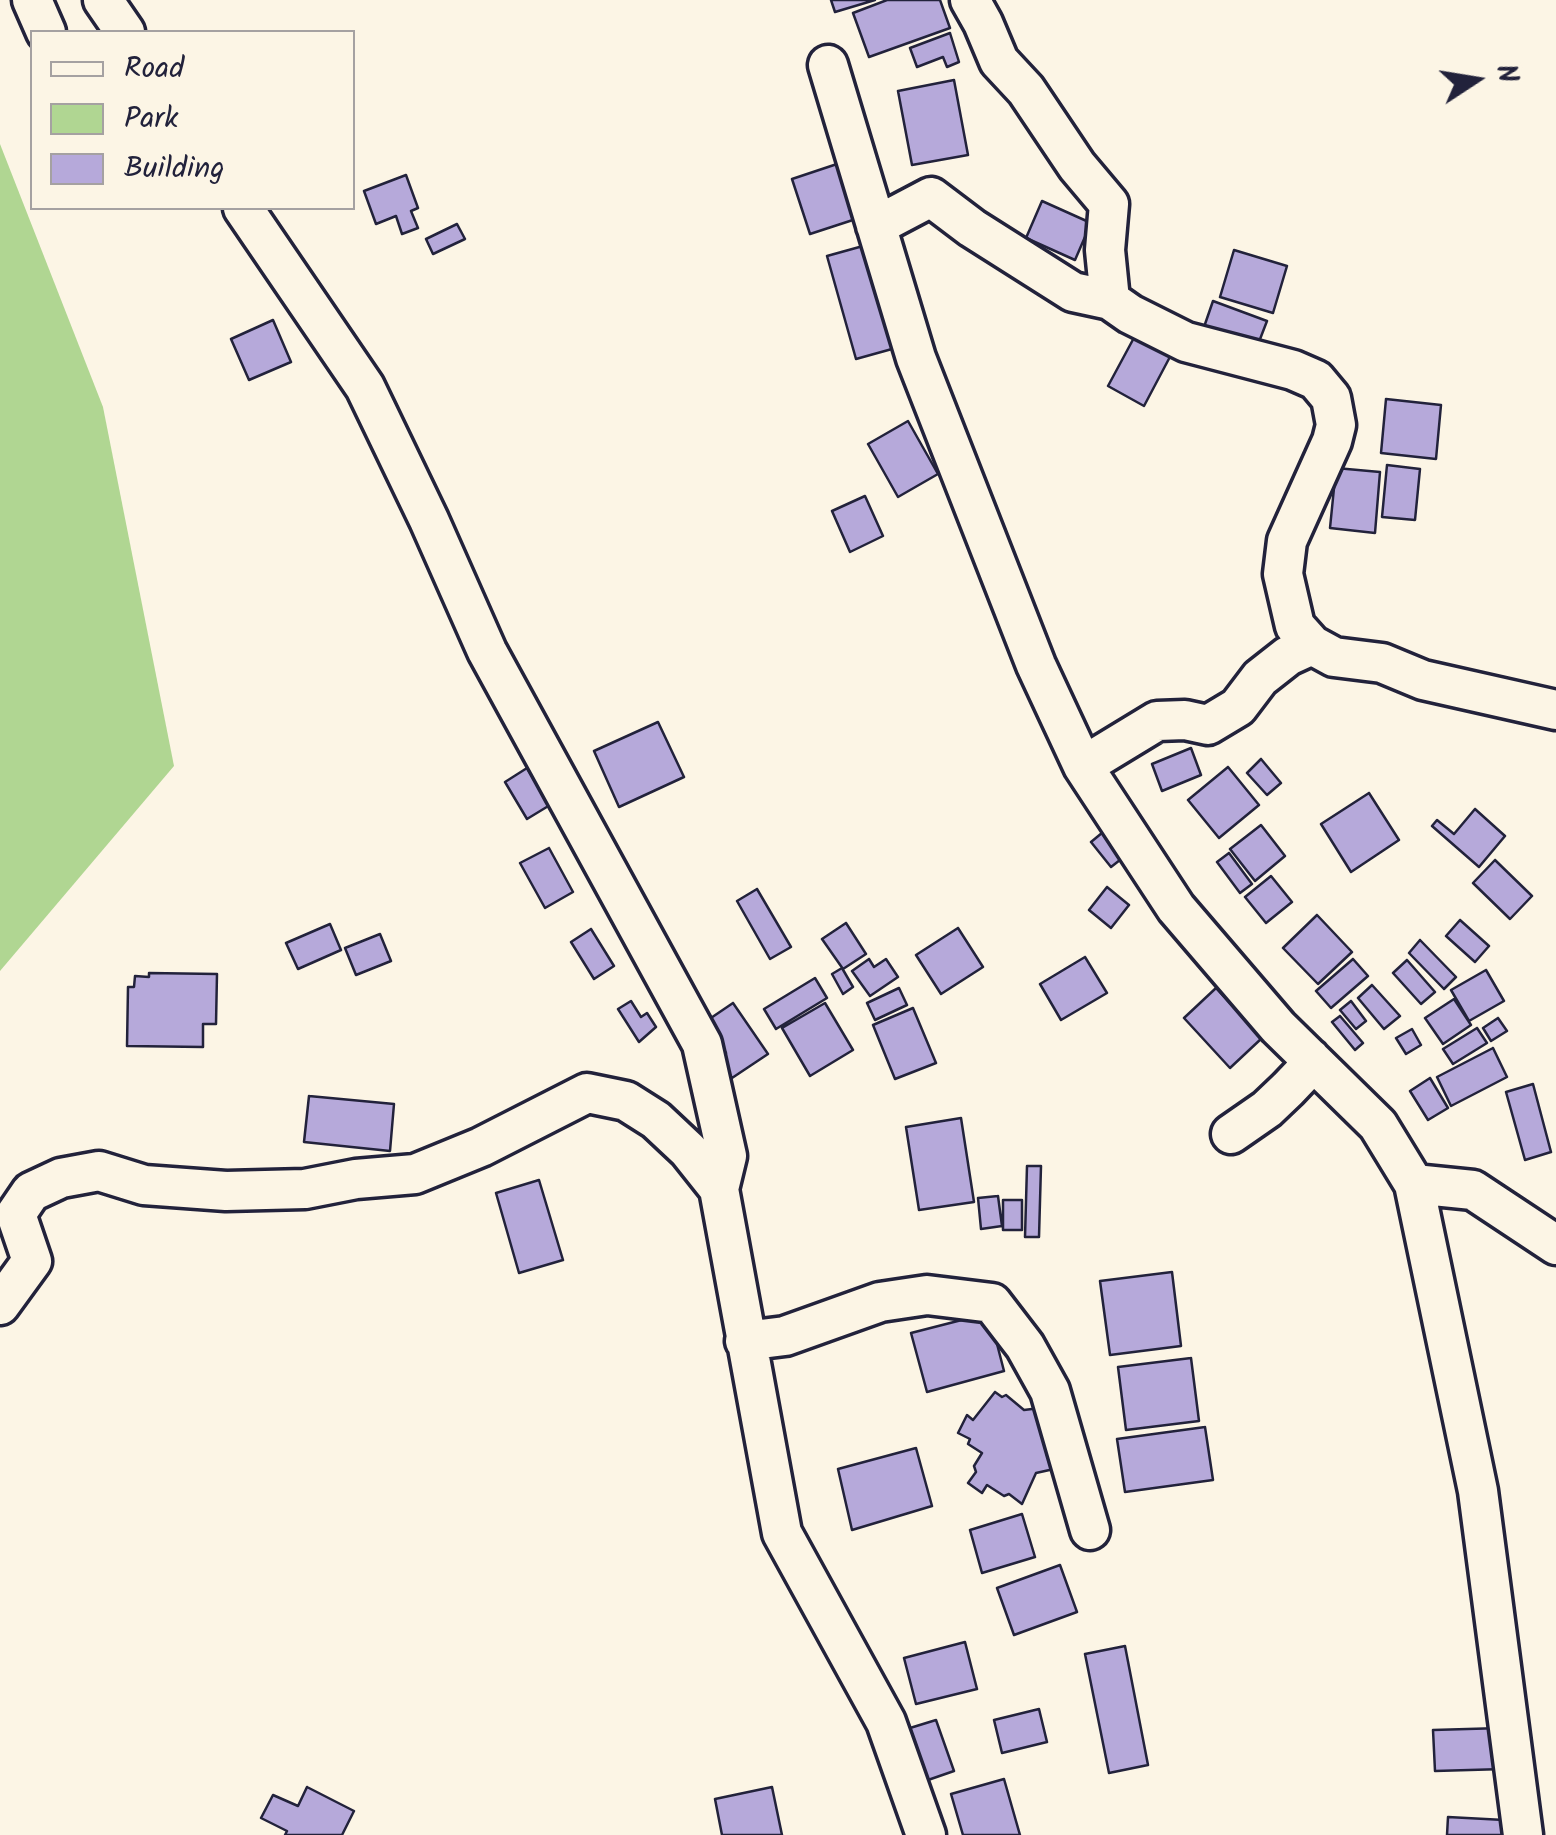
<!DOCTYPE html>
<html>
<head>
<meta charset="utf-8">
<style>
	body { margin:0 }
	#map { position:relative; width:1556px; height:1835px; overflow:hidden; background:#fcf5e5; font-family:Kalam,sans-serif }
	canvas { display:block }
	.legend { position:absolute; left:30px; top:30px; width:325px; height:180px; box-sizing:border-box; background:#fcf5e5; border:2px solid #a5a1a1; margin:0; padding:12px 18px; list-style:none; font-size:30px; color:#22223b }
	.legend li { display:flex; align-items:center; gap:20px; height:50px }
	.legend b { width:50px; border:2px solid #a5a1a1 }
	.north { position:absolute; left:1426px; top:30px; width:100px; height:100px; -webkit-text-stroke:8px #fcf5e5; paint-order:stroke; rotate:78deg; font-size:28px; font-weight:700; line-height:40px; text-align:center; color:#22223b }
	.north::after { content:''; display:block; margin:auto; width:35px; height:45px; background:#22223b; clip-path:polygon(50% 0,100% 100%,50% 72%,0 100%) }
</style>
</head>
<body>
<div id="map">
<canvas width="1556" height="1835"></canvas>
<ul class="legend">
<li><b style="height:12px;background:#fcf5e5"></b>Road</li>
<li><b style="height:28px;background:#b0d692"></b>Park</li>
<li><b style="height:28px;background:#b6a9da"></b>Building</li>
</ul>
<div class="north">N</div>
</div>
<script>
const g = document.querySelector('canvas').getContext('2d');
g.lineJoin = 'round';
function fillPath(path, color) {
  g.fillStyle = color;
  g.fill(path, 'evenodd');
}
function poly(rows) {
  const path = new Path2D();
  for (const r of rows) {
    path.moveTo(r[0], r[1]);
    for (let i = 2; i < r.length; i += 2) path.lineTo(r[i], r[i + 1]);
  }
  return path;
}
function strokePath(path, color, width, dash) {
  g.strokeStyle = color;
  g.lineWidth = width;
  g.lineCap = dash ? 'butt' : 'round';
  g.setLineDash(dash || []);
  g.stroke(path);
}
fillPath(poly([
	[0,144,103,407,174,766,0,971]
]), '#b0d692');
const building = poly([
	[831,0,875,0,835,12,831,0],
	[887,0,940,0,950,28,869,57,853,13,887,0],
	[950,33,959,62,947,67,943,57,917,67,910,48,950,33],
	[954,80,968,155,912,165,898,91,954,80],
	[840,163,859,218,810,234,792,179,840,163],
	[406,175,418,208,411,211,418,228,402,234,396,216,376,224,364,191,406,175],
	[1042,201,1091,223,1075,260,1026,238,1042,201],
	[457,224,465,239,433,254,426,239,457,224],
	[881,241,910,344,856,359,827,256,881,241],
	[1234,250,1287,266,1273,313,1220,297,1234,250],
	[1213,301,1267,321,1257,347,1204,327,1213,301],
	[273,320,291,362,249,380,231,339,273,320],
	[1136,334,1172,353,1144,406,1108,386,1136,334],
	[1386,399,1441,405,1436,459,1381,453,1386,399],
	[908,421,938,474,898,497,868,444,908,421],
	[1387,465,1420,469,1415,520,1382,517,1387,465],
	[1336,468,1380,472,1375,533,1330,528,1336,468],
	[865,496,883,536,850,552,832,511,865,496],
	[658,722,684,777,619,807,594,751,658,722],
	[1191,748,1201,775,1162,791,1152,764,1191,748],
	[1261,759,1281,783,1267,795,1247,773,1261,759],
	[1228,767,1259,805,1219,838,1188,800,1228,767],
	[527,768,550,805,527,819,505,782,527,768],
	[1369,793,1399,840,1351,872,1321,824,1369,793],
	[1475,809,1505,836,1479,867,1432,826,1437,820,1454,834,1475,809],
	[1114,823,1134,849,1111,867,1091,842,1114,823],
	[1261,825,1285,856,1255,881,1230,849,1261,825],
	[549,848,573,892,545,908,520,863,549,848],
	[1229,853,1252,884,1240,893,1217,862,1229,853],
	[1495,860,1532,896,1510,919,1473,883,1495,860],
	[1271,876,1292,902,1266,923,1245,897,1271,876],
	[1107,887,1129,905,1111,928,1089,910,1107,887],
	[757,889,791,947,770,959,737,901,757,889],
	[1317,915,1352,952,1318,984,1283,948,1317,915],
	[1460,920,1489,946,1475,962,1446,936,1460,920],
	[846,923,866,954,843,969,822,939,846,923],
	[330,924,341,950,298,969,286,943,330,924],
	[958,928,983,967,941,994,916,955,958,928],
	[591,929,614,966,594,979,571,942,591,929],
	[380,934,391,961,356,975,345,948,380,934],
	[1420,940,1456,977,1444,989,1409,953,1420,940],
	[1085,957,1107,993,1061,1020,1040,984,1085,957],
	[869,959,874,967,886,959,898,977,870,996,852,971,869,959],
	[1353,959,1368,976,1331,1008,1316,991,1353,959],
	[1407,960,1435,992,1421,1004,1393,973,1407,960],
	[842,968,853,987,843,994,832,974,842,968],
	[1486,970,1504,1001,1469,1021,1451,990,1486,970],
	[149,973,217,974,216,1024,203,1024,203,1047,127,1046,128,987,134,987,135,976,149,977,149,973],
	[815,978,827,998,776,1029,764,1009,815,978],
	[1372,985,1400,1016,1384,1029,1358,998,1372,985],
	[899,988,907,1005,875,1020,867,1003,899,988],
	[1216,988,1262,1038,1230,1068,1184,1018,1216,988],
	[1454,999,1471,1025,1443,1044,1425,1018,1454,999],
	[631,1001,641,1017,647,1013,656,1027,639,1042,618,1009,631,1001],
	[1351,1001,1366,1021,1356,1029,1340,1010,1351,1001],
	[733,1003,768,1054,732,1078,719,1058,726,1053,705,1022,733,1003],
	[825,1003,853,1050,810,1076,782,1028,825,1003],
	[913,1008,936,1063,895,1079,873,1025,913,1008],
	[1340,1016,1363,1043,1355,1050,1332,1022,1340,1016],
	[1498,1018,1507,1031,1491,1041,1483,1028,1498,1018],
	[1477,1028,1487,1043,1453,1064,1443,1049,1477,1028],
	[1412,1029,1421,1045,1406,1054,1396,1038,1412,1029],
	[1493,1048,1507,1077,1451,1106,1437,1077,1493,1048],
	[1430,1078,1448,1108,1428,1120,1410,1091,1430,1078],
	[1533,1084,1551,1152,1525,1160,1506,1092,1533,1084],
	[309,1096,394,1104,390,1151,304,1142,309,1096],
	[961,1118,974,1202,919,1210,906,1127,961,1118],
	[1027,1166,1041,1166,1039,1237,1025,1237,1027,1166],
	[539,1180,563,1260,519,1273,496,1193,539,1180],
	[998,1196,1002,1226,981,1229,978,1198,998,1196],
	[1003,1200,1022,1200,1022,1230,1003,1230,1003,1200],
	[1172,1272,1181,1346,1110,1355,1100,1281,1172,1272],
	[989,1313,1004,1371,927,1392,911,1333,989,1313],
	[1191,1358,1199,1421,1126,1430,1118,1367,1191,1358],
	[995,1392,1002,1397,1006,1395,1024,1410,1040,1408,1054,1469,1036,1473,1022,1504,1009,1494,1004,1496,987,1485,982,1493,968,1483,976,1472,974,1466,982,1453,968,1444,970,1439,958,1433,967,1415,973,1420,995,1392],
	[1205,1427,1213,1480,1125,1492,1117,1439,1205,1427],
	[916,1448,932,1506,852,1530,838,1469,916,1448],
	[1022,1514,1035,1557,982,1573,970,1530,1022,1514],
	[1060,1565,1077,1612,1014,1635,997,1588,1060,1565],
	[965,1642,977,1689,916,1704,904,1658,965,1642],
	[1125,1646,1148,1765,1109,1773,1085,1654,1125,1646],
	[1039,1709,1047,1742,1002,1753,994,1720,1039,1709],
	[936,1720,954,1771,928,1780,910,1728,936,1720],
	[1502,1728,1504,1769,1435,1771,1433,1730,1502,1728],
	[1004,1779,1020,1835,963,1835,951,1794,1004,1779],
	[307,1787,354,1811,342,1835,285,1835,287,1831,261,1818,273,1795,298,1806,307,1787],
	[772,1787,782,1835,722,1835,715,1799,772,1787],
	[1448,1817,1504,1820,1503,1835,1447,1835,1448,1817]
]);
fillPath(building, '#b6a9da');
strokePath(building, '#22223b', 2.5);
const minor = poly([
	[32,0,46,32],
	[103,0,125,32],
	[970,0,983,23,999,61,1026,90,1077,166,1109,204,1105,250,1110,300,1130,314,1186,342,1293,370,1316,380,1331,398,1336,425,1332,441,1287,541,1283,574,1295,626,1312,645,1334,657,1382,663,1423,680,1556,710],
	[828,65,916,358,1036,665,1083,766,1176,908,1278,1027,1378,1125,1414,1184,1478,1491,1523,1835],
	[243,208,365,387,429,520,487,651,702,1044,727,1156,719,1189,782,1533,886,1722,926,1835],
	[876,226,931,197,972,228,1073,292,1110,300],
	[1083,766,1157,721,1185,720,1208,725,1238,707,1260,678,1288,656,1312,645],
	[1231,1134,1267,1109,1288,1089,1308,1068,1310,1058],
	[1414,1184,1473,1190,1556,1245],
	[0,1305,32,1261,16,1214,31,1192,61,1178,99,1171,144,1185,226,1191,305,1189,356,1179,415,1174,481,1147,587,1093,626,1101,656,1120,688,1150,719,1189],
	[745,1341,785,1336,880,1302,927,1295,992,1303,1025,1346,1050,1391,1090,1530]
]);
strokePath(minor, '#22223b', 45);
strokePath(minor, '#fcf5e5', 38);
</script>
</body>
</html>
